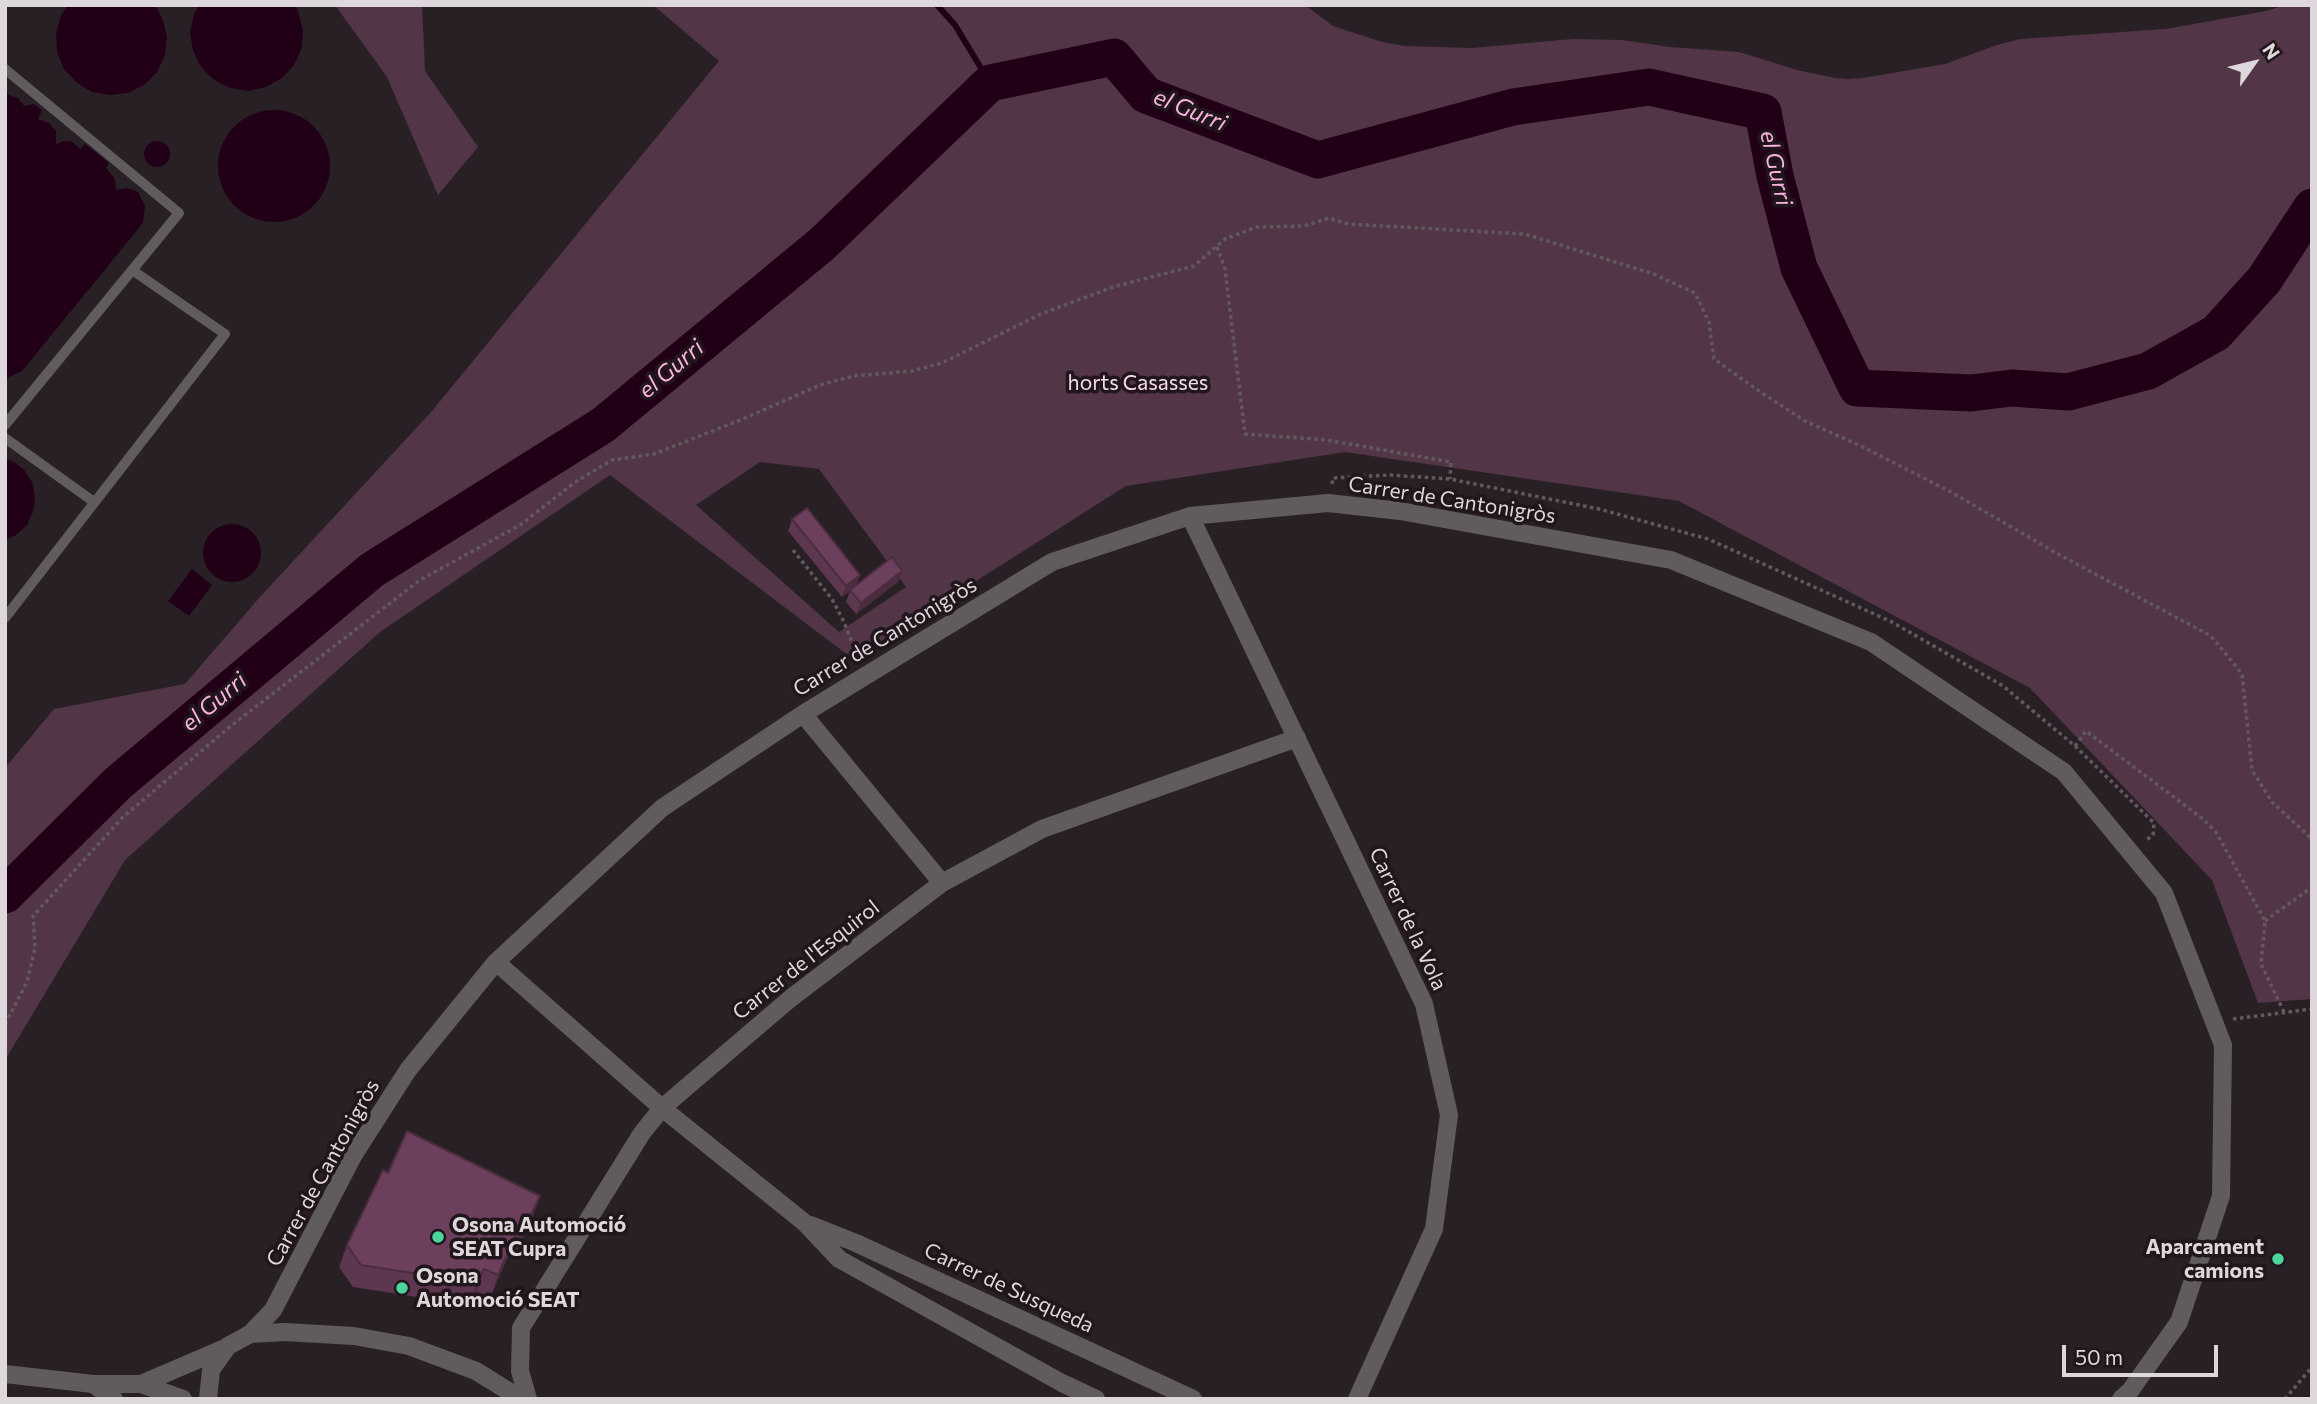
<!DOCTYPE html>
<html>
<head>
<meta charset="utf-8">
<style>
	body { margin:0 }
	#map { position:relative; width:2317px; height:1404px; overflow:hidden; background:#292025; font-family:Commissioner,sans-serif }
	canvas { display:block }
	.frame { position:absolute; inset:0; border:7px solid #ded7db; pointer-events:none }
	.north { position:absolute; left:2219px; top:28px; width:70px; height:70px; -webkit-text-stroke:5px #20161c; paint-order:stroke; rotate:56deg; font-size:19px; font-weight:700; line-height:28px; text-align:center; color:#ded7db }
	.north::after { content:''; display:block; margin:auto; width:24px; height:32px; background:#ded7db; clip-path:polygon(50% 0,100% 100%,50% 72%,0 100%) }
	.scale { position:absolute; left:2062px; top:1345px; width:156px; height:32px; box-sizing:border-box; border:4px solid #ded7db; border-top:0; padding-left:9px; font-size:21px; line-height:24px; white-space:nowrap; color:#ded7db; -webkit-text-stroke:5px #20161c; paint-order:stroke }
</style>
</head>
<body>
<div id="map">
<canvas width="2317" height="1404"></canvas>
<div class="frame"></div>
<div class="north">N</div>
<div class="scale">50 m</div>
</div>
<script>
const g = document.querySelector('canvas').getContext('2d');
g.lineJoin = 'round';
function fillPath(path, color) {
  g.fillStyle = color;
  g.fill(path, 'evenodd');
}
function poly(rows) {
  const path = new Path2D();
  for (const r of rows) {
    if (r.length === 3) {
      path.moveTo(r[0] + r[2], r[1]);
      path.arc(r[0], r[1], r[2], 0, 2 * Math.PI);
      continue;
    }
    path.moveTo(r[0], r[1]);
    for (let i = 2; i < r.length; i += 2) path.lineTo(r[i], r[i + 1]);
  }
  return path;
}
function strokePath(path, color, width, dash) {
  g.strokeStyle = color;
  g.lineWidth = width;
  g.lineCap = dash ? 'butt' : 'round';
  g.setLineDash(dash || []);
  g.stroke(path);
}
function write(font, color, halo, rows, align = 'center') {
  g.font = font + ' Commissioner,sans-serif';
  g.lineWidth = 7;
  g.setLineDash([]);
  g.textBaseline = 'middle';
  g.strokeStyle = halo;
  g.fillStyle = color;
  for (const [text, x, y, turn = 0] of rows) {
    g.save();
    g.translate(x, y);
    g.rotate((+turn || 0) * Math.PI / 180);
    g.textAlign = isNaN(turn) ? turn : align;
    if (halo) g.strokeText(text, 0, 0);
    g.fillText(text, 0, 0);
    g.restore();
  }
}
fillPath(poly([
	[335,5,422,5,425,71,478,147,438,195,387,77],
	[653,5,1305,5,1333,26,1382,42,1404,46,1472,48,1573,39,1621,40,1670,47,1739,52,1797,70,1835,78,1849,79,1863,78,1945,64,1997,45,2020,39,2166,29,2266,11,2286,5,2312,5,2312,999,2258,1003,2212,880,2030,688,1679,501,1345,452,1126,486,853,659,610,475,380,632,125,860,5,1060,5,768,54,709,185,684,260,597,432,411,719,61],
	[760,462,819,469,906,587,839,632,696,505]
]), '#523647');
fillPath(poly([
	[68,5,155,5,163,20,167,37,165,55,157,72,144,85,128,93,110,95,92,92,77,83,64,69,57,52,56,33,61,15],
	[199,5,295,5,298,11,303,30,302,48,294,65,282,78,266,87,249,91,230,88,214,80,201,67,193,51,190,32,194,14],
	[7,94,18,98,24,106,34,104,42,110,38,119,49,123,56,131,56,144,64,141,73,142,80,149,85,144,109,163,106,168,115,179,116,190,127,188,138,192,145,206,143,223,22,371,5,379,5,95],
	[274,166,56],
	[157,154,13],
	[5,458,14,462,25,471,33,484,35,498,33,512,27,525,16,535,5,540],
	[232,553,29],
	[192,569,212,585,189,616,168,601]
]), '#210017');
strokePath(poly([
	[937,5,955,25,990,83]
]), '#210017', 6);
strokePath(poly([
	[5,895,118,783,372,570,603,425,822,244,990,83,1114,57,1146,95,1318,160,1513,107,1649,87,1763,112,1775,176,1799,268,1857,388,1971,393,2012,388,2068,392,2148,371,2216,333,2264,280,2312,207]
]), '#210017', 37);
strokePath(poly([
	[1217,247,1225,269,1245,434,1327,440,1451,462,1450,479],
	[1332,484,1333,478,1390,475,1450,479,1599,509,1708,539,1892,622,2003,686,2075,746,2154,823,2153,835,2145,841],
	[793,550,832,599,844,622,859,660],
	[2075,746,2086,731,2203,819,2216,832,2265,921,2261,964,2284,1012],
	[2265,921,2312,887],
	[2233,1019,2312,1009],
	[5,1024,27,982,35,948,33,916,123,817,232,725,420,580,520,525,574,483,612,460,654,454,738,421,820,385,853,376,912,371,942,363,1041,314,1113,287,1194,266,1225,239,1257,227,1304,226,1329,218,1348,224,1525,234,1654,274,1695,293,1709,322,1714,359,1759,391,1805,421,1861,446,1951,492,2058,554,2211,636,2242,674,2252,770,2272,802,2312,839],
	[2285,1399,2312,1367]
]), '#61595d', 3.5, [3.5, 3.5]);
strokePath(poly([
	[5,69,179,213,5,425],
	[5,438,94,502],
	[5,618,225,334,132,270]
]), '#605b5e', 10);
strokePath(poly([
	[1190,516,1424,1004,1449,1115,1434,1229,1357,1399],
	[803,714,942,883],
	[496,962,662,1108,805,1223,839,1259,1062,1383,1096,1399],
	[811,1225,856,1243,1193,1399],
	[250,1334,273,1310,353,1156,408,1070,496,962,662,808,803,714,1052,562,1190,516,1328,503,1400,511,1671,560,1871,642,2064,772,2164,893,2223,1045,2221,1196,2179,1322,2130,1391,2121,1399],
	[93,1384,114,1399],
	[528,1399,520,1371,521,1328,642,1133,662,1108,791,998,942,883,1042,829,1297,738]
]), '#605b5e', 18);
strokePath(poly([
	[5,1374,93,1384,141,1384,183,1399],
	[141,1384,225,1348],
	[208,1399,211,1370,228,1346,250,1334,285,1332,354,1336,409,1346,476,1371,521,1399]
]), '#605b5e', 18);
fillPath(poly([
	[792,519,856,586,898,582,856,614,846,602,850,591,842,597,788,531],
	[388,1173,540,1196,532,1218,513,1259,508,1256,490,1298,476,1292,469,1305,353,1287,339,1267,347,1245]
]), '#5d374f');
fillPath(poly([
	[902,571,898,582,856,614,861,603],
	[860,575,856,586,842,597,846,586],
	[540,1196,532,1218,513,1259,521,1236],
	[516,1234,508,1256,490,1298,498,1275],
	[484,1269,476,1292,469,1305,477,1283]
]), '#4c2d40');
const building = poly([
	[807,508,860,575,846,586,792,519,807,508],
	[892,557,902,571,861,603,850,590,892,557],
	[407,1131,540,1196,521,1236,516,1234,498,1275,484,1269,477,1283,361,1265,347,1245,383,1170,388,1173,407,1131]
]);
fillPath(building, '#6c405c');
strokePath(building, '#4c2d40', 2);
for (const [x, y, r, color] of [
	[438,1237,7,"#4bd49b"],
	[2278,1259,7,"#4bd49b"],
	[402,1288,7,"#4bd49b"]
]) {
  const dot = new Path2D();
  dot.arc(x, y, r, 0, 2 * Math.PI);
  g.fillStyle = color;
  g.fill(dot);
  strokePath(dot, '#20161c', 2.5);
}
write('21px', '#f8daeb', '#20161c', [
	["horts Casasses",1138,383]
]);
write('21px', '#ded7db', '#20161c', [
	["Carrer de Cantonigròs",1452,500,9],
	["Carrer de Cantonigròs",885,637,-31],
	["Carrer de la Vola",1408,919,65],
	["Carrer de l'Esquirol",806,960,-38],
	["Carrer de Cantonigròs",323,1173,-61],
	["Carrer de Susqueda",1009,1288,25]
]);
write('bold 21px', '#ded7db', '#20161c', [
	["Osona Automoció",452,1225],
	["SEAT Cupra",452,1249],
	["Aparcament",2264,1247,"right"],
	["camions",2264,1271,"right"],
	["Osona",416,1276],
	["Automoció SEAT",416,1300]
], 'left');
write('italic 23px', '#fbb2de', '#20161c', [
	["el Gurri",1190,110,22],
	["el Gurri",1776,168,77],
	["el Gurri",671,369,-40],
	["el Gurri",214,702,-40]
]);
</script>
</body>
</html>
